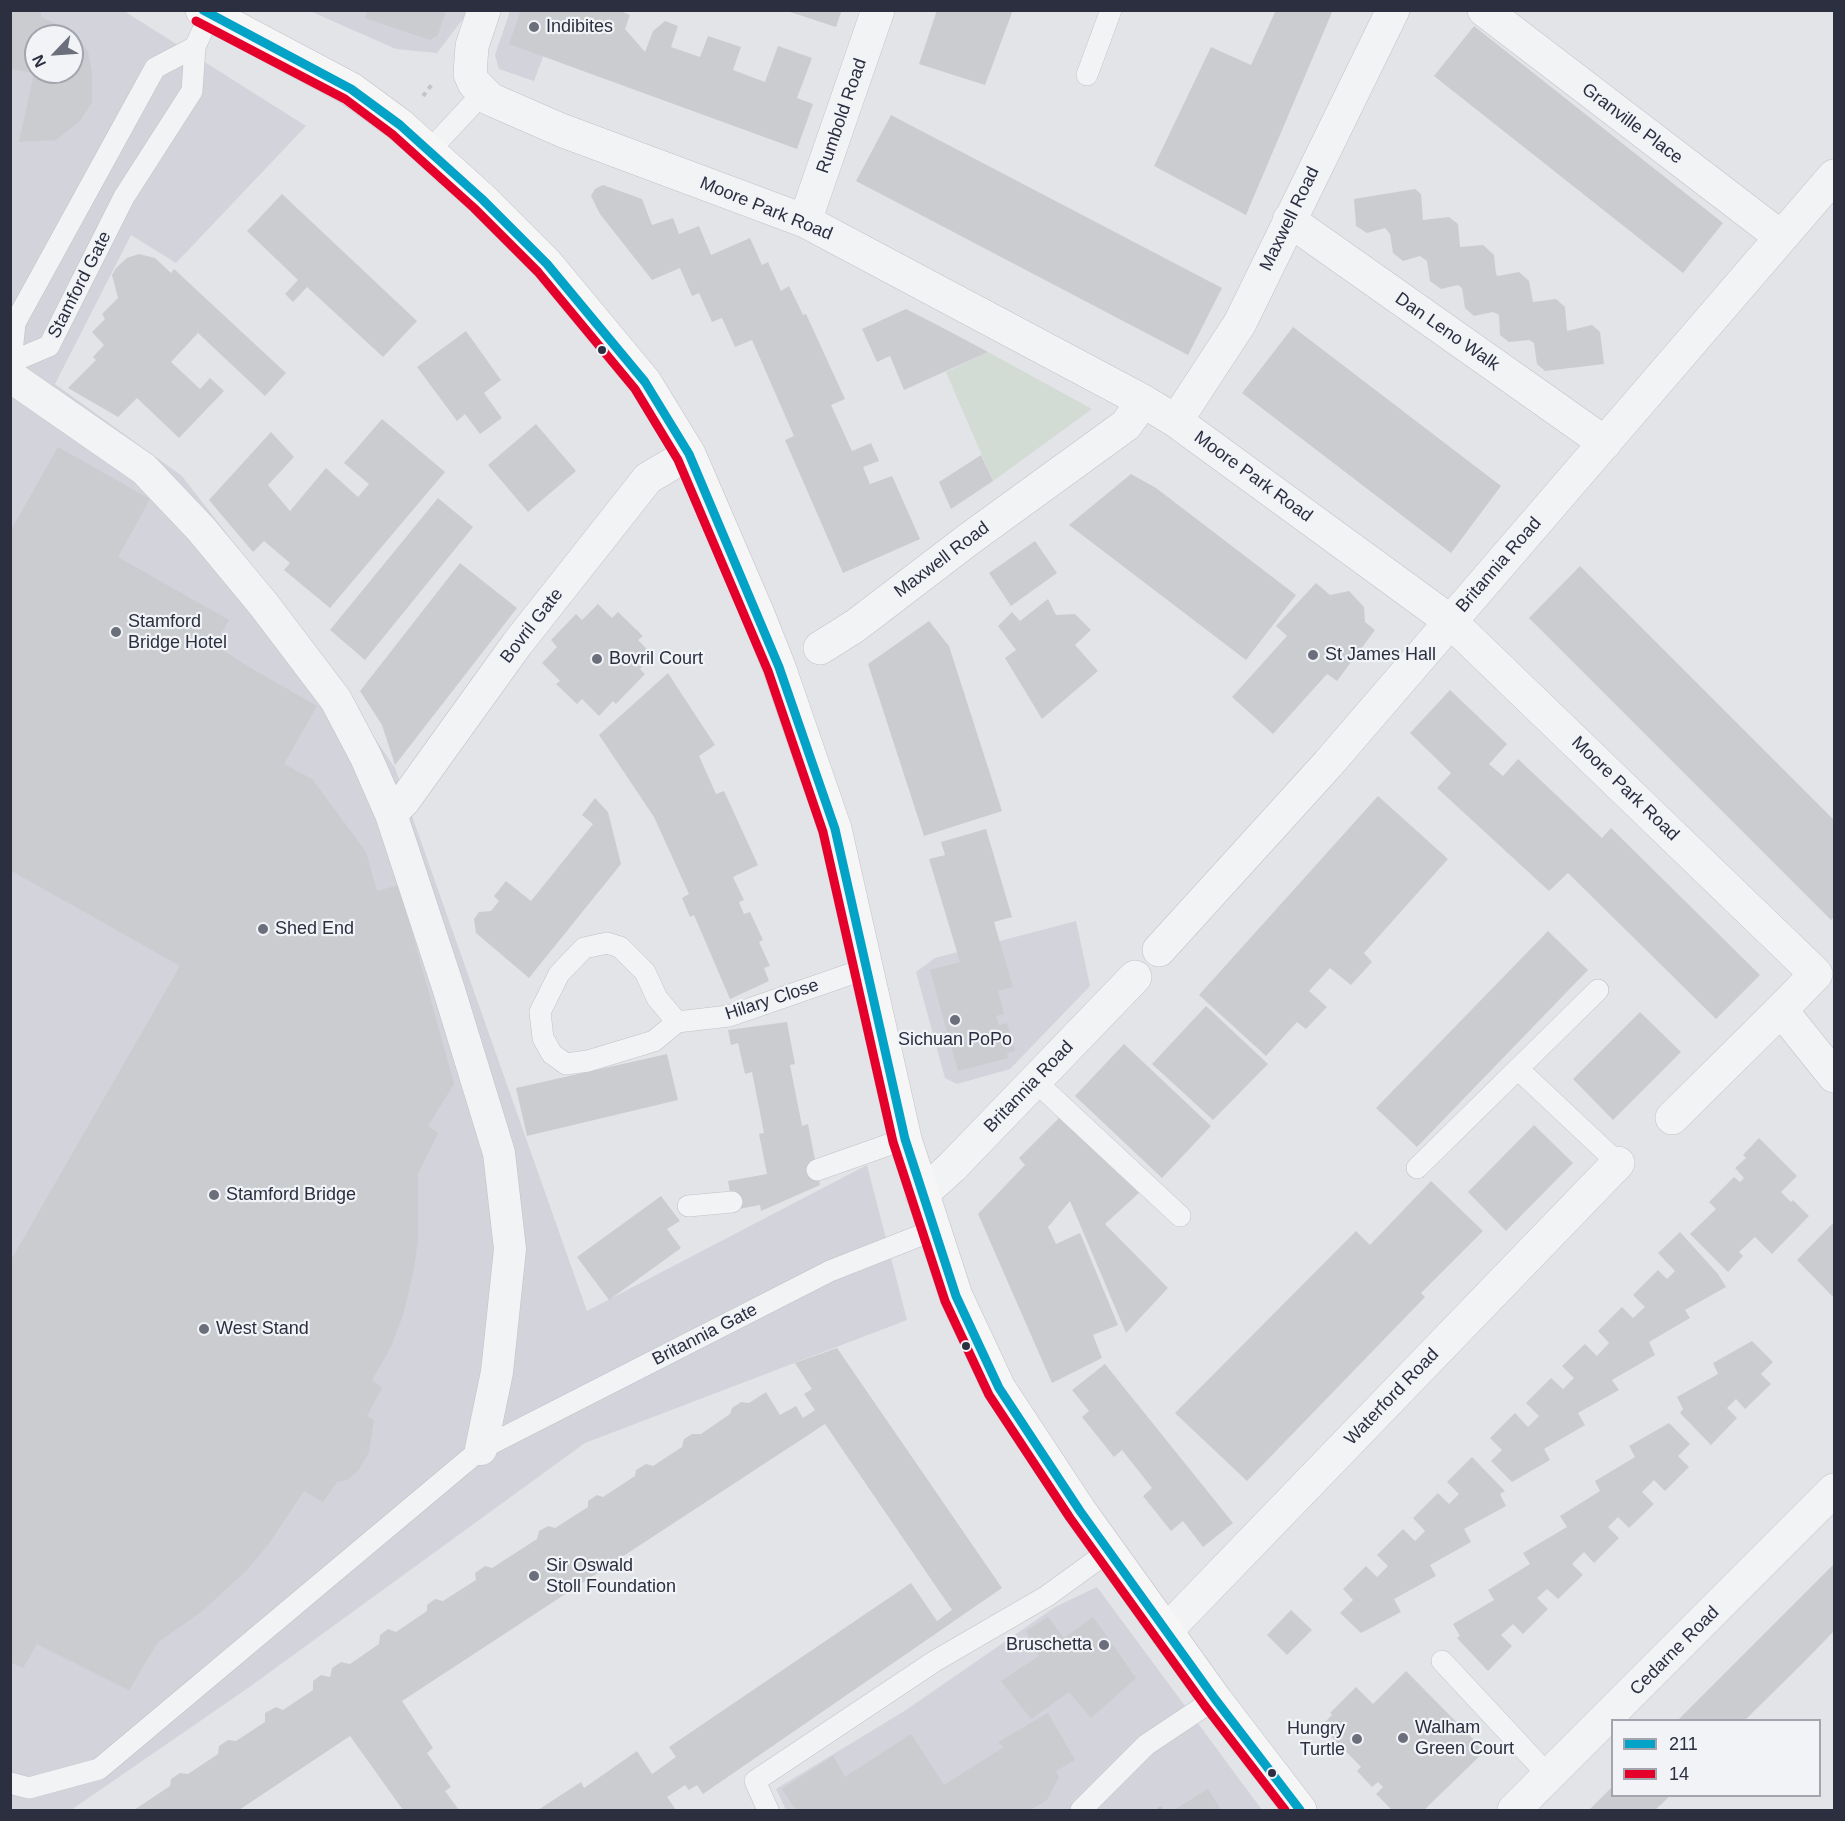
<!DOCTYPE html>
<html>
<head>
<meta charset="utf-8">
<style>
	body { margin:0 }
	#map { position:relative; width:1845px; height:1821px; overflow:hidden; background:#e3e4e8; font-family:Helvetica,sans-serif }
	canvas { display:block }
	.frame { position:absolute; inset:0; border:12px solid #2b2f40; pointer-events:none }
	.legend { position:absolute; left:1611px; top:1719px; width:210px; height:78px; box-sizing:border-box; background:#f1f3f7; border:2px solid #a2a5ae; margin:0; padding:8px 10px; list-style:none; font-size:18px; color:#2b2f40 }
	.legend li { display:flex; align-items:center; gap:12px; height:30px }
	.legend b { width:30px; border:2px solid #a2a5ae }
	.north { position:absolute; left:24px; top:24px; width:60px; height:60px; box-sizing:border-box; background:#f1f3f7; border:2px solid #a2a5ae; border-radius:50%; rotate:245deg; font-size:16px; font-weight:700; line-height:24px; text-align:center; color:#2b2f40 }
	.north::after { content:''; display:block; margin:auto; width:21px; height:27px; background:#6b6e7b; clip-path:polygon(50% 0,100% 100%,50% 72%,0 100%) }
</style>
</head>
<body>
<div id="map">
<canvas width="1845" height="1821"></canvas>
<div class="frame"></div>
<ul class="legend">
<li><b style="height:8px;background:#02a3c7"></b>211</li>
<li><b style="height:8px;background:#e4002b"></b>14</li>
</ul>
<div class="north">N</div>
</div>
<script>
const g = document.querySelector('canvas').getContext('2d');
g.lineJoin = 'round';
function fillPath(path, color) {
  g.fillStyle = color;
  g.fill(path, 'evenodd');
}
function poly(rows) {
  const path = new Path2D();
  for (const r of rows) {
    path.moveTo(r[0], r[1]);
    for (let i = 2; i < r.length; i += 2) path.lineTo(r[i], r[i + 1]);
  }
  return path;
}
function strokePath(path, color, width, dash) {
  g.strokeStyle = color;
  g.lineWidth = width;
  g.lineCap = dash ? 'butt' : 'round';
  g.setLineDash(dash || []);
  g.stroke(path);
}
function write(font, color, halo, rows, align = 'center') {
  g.font = font + ' Helvetica,sans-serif';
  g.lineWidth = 4.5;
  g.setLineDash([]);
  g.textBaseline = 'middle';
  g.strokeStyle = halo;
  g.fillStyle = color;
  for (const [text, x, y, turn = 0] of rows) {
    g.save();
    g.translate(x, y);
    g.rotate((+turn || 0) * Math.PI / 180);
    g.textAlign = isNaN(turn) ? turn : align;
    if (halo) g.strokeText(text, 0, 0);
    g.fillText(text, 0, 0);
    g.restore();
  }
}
fillPath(poly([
	[11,11,124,11,306,126,176,263,131,235,55,384,182,476,298,626,395,768,587,1311,867,1165,907,1320,585,1443,248,1688,71,1810,11,1810],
	[36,36,72,36,72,72,36,72],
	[310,11,469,11,437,53,396,49],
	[510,11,560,11,534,81,499,69,495,55],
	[1076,921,1090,986,1010,1069,957,1084,945,1078,916,972,935,958],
	[1097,1587,1262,1810,786,1810,776,1789,906,1710,1055,1607]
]), '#d2d3db');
fillPath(poly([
	[988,352,1092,409,993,481,946,372]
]), '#d2dbd4');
fillPath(poly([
	[10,10,41,10,41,17,72,31,88,51,92,74,92,102,80,121,56,140,19,142,34,73,10,69],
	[36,36,72,36,72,72,36,72],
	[360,10,446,10,438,35,430,40,365,18,367,13],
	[521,10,570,10,575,12,576,10,618,10,630,15,625,29,645,52,653,31,665,21,678,26,671,47,700,57,708,36,741,47,733,70,765,82,778,46,812,58,797,98,813,104,797,149,509,44],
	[784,10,842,10,836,27],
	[937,10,1013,10,985,85,919,64],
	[1276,10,1333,10,1246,215,1154,166,1211,47,1251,65],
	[1474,26,1723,223,1683,273,1434,76],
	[891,115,1222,288,1188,355,856,181],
	[603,185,642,199,652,225,673,218,679,234,699,226,711,255,750,238,762,265,768,262,781,291,789,286,803,315,806,314,845,399,831,405,852,451,871,443,879,461,863,467,870,484,892,476,920,539,843,573,785,440,794,436,752,340,735,347,722,318,712,322,699,293,692,296,680,268,652,280,600,214,591,196,595,189],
	[1415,189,1421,194,1423,220,1449,217,1458,224,1460,247,1483,245,1494,255,1496,274,1498,276,1519,272,1529,281,1533,302,1556,299,1565,307,1567,331,1592,325,1600,332,1604,364,1545,371,1537,364,1534,343,1529,340,1509,342,1500,335,1499,315,1493,312,1474,316,1465,308,1462,288,1458,285,1441,289,1430,281,1427,261,1420,256,1403,261,1393,253,1390,234,1385,228,1367,233,1356,226,1354,199],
	[282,194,417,321,383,357,307,287,293,302,285,294,298,280,247,231],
	[139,254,155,258,171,273,174,269,286,373,265,396,198,333,171,362,200,389,210,378,224,391,179,438,137,398,118,417,68,388,96,360,93,357,104,345,92,332,105,319,102,314,118,298,112,275,116,268,127,258],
	[906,309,947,330,988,352,904,390,890,356,877,362,862,329],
	[1293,327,1501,486,1451,553,1242,393],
	[466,331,501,380,484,393,502,418,480,434,465,414,457,421,417,367],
	[382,419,445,472,330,608,284,570,290,563,264,541,253,552,209,500,271,432,294,457,268,485,290,511,326,468,358,497,369,484,344,463],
	[536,424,576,471,528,512,488,465],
	[58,447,150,499,118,557,229,620,215,645,244,664,317,706,284,764,312,779,366,852,377,891,399,885,454,1084,428,1126,438,1133,418,1174,418,1240,414,1268,404,1312,391,1347,372,1380,382,1388,367,1416,374,1420,369,1452,358,1471,347,1480,337,1482,323,1502,304,1491,270,1542,247,1570,200,1613,158,1642,129,1690,37,1644,23,1668,10,1662,10,1262,180,966,10,870,10,532],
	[981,455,993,481,951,509,939,482],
	[1131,474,1156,488,1296,595,1246,660,1069,525],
	[438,498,473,527,365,660,330,630],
	[1035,541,1057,573,1011,606,989,573],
	[460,563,517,608,395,765,382,725,360,691],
	[1580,566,1834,820,1834,917,1831,920,1529,618],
	[1316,583,1330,595,1349,591,1364,607,1365,622,1375,630,1337,681,1327,674,1273,734,1232,697,1287,636,1276,626],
	[1048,599,1056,615,1075,614,1091,630,1075,645,1098,671,1042,719,1005,658,1016,650,998,626,1012,612,1020,621],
	[598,604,612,618,618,612,643,636,638,640,653,655,640,669,645,674,616,704,613,701,599,716,582,699,577,704,556,684,560,681,542,663,557,647,551,640,576,614,582,620],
	[929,621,949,646,1002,811,924,836,868,664],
	[668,673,715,745,699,756,716,794,724,791,758,865,733,877,744,900,739,902,744,914,750,912,763,940,759,942,770,966,764,968,769,981,730,999,694,915,690,917,682,898,689,894,654,817,599,735],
	[1450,690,1507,744,1489,764,1503,776,1518,759,1602,838,1611,828,1760,975,1716,1019,1568,873,1549,891,1437,788,1451,773,1410,733],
	[1378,796,1448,859,1364,953,1372,962,1351,985,1330,968,1309,991,1327,1007,1306,1029,1297,1022,1266,1056,1199,995],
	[595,798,608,812,621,864,529,978,476,933,474,919,479,912,491,911,499,901,494,896,506,881,531,901,593,824,582,815],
	[986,829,1012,917,994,922,1013,987,998,991,1004,1014,996,1016,999,1025,1007,1023,1015,1051,1007,1053,1008,1058,958,1071,930,970,960,962,929,859,945,855,941,842],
	[1548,931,1588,970,1417,1147,1376,1108],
	[1206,1006,1268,1064,1213,1120,1152,1064],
	[1640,1012,1681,1052,1613,1120,1573,1079],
	[787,1022,795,1064,790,1065,802,1126,808,1124,820,1185,761,1211,760,1205,733,1210,728,1181,767,1174,759,1134,764,1133,752,1072,745,1074,738,1043,731,1045,728,1030],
	[1124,1044,1211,1126,1162,1178,1075,1096],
	[667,1054,678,1100,527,1136,516,1088],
	[1059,1118,1139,1193,1105,1224,1168,1288,1126,1333,1070,1201,1048,1227,1056,1244,1080,1233,1118,1325,1093,1335,1102,1358,1052,1383,978,1214,1025,1165,1019,1158],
	[1534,1125,1573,1163,1506,1231,1468,1192],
	[1759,1138,1797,1176,1781,1192,1791,1202,1793,1200,1809,1216,1772,1254,1755,1237,1739,1252,1743,1256,1728,1272,1690,1234,1716,1209,1709,1202,1734,1177,1740,1182,1744,1178,1735,1168,1746,1158,1743,1155],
	[1431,1181,1483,1231,1421,1293,1425,1297,1247,1481,1175,1413,1356,1231,1370,1245],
	[661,1196,680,1221,667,1229,681,1248,609,1300,577,1257],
	[1834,1222,1834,1298,1797,1260],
	[1680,1232,1718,1274,1726,1287,1685,1310,1690,1318,1649,1342,1655,1355,1612,1380,1619,1390,1578,1413,1585,1425,1544,1449,1550,1460,1512,1482,1491,1461,1502,1450,1490,1438,1515,1413,1528,1427,1539,1416,1526,1403,1551,1378,1563,1389,1574,1378,1562,1366,1585,1344,1597,1356,1609,1343,1598,1331,1622,1307,1633,1318,1645,1307,1633,1295,1658,1270,1667,1279,1675,1271,1658,1253],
	[1752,1341,1773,1362,1761,1374,1771,1384,1745,1409,1736,1399,1727,1408,1737,1418,1711,1445,1680,1413,1683,1409,1677,1397,1718,1374,1713,1363],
	[837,1348,1002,1588,703,1794,697,1785,689,1790,685,1785,667,1797,676,1810,538,1810,581,1782,584,1788,637,1751,652,1774,676,1757,669,1747,911,1583,937,1621,952,1610,825,1424,402,1701,433,1748,427,1753,451,1787,445,1791,459,1810,403,1810,350,1736,239,1810,134,1810,170,1786,171,1779,180,1773,188,1774,218,1754,219,1746,228,1740,236,1741,265,1722,265,1713,276,1707,283,1710,313,1690,313,1681,321,1675,330,1677,332,1668,341,1662,350,1664,379,1644,380,1635,388,1629,396,1632,427,1611,427,1605,435,1599,443,1601,476,1580,475,1573,485,1566,492,1568,537,1539,539,1531,548,1526,555,1528,588,1507,588,1501,597,1495,603,1497,635,1476,636,1470,646,1464,653,1466,682,1447,684,1439,692,1434,701,1434,730,1414,732,1408,741,1402,749,1403,766,1392,780,1415,796,1406,803,1418,815,1410,804,1394,812,1389,795,1363],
	[1105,1364,1233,1523,1203,1547,1183,1521,1171,1531,1143,1496,1152,1488,1122,1450,1114,1457,1082,1417,1089,1411,1072,1390],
	[1669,1423,1690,1444,1678,1456,1689,1467,1665,1491,1654,1480,1642,1492,1654,1504,1629,1528,1618,1517,1608,1527,1619,1538,1594,1563,1584,1552,1572,1564,1583,1575,1558,1599,1547,1589,1537,1598,1548,1609,1523,1634,1513,1624,1501,1635,1512,1646,1488,1671,1457,1638,1460,1636,1453,1624,1494,1600,1488,1590,1530,1564,1523,1553,1567,1527,1560,1516,1600,1491,1595,1481,1635,1457,1629,1446],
	[1472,1457,1505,1491,1500,1494,1506,1506,1464,1529,1471,1542,1430,1565,1436,1576,1394,1599,1401,1612,1361,1633,1340,1613,1353,1600,1343,1589,1366,1566,1377,1577,1388,1566,1377,1555,1403,1529,1415,1541,1425,1531,1413,1518,1438,1493,1449,1504,1459,1494,1447,1482],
	[1834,1564,1834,1631,1804,1662,1745,1720,1678,1720],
	[1291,1610,1312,1630,1287,1655,1267,1635],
	[1048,1617,1064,1638,1093,1617,1136,1678,1091,1718,1069,1692,1031,1719,1001,1681,1039,1656,1026,1631],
	[1406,1671,1485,1751,1424,1810,1392,1810,1376,1794,1383,1787,1378,1782,1372,1787,1357,1771,1361,1767,1321,1726,1332,1715,1330,1713,1356,1687,1373,1704],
	[1048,1713,1075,1760,1056,1771,1059,1777,1047,1800,1030,1810,796,1810,782,1789,833,1756,845,1777,911,1734,944,1785,1004,1747,998,1742],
	[1612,1787,1612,1796,1670,1796,1655,1810,1589,1810],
	[1208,1789,1221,1810,1174,1810]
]), '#cbccd0');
const service = poly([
	[195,47,155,68,15,323,11,362,49,346,124,197,192,91,195,47,210,14],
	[1087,75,1111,10],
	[429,151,483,93],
	[677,1022,654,1041,588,1061,566,1064,552,1054,543,1038,540,1012,559,974,584,948,607,943,620,947,645,972,657,998,677,1022,729,1016,865,969],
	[1519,1070,1618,1163],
	[1035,1081,1180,1216],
	[1417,1168,1598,990],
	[817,1170,905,1139],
	[688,1206,732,1202],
	[1442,1661,1549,1776],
	[10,1783,29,1788,99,1769,481,1449,830,1271,934,1230],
	[768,1810,755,1781,935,1661,1047,1596,1109,1551],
	[1081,1810,1146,1745,1215,1699]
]);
const pedestrian = poly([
	[10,376,144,469,201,529,264,605,336,700,366,757,391,814,449,990,499,1153,510,1249,497,1372,481,1449],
	[391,814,404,801,517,644,648,478,689,454]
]);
const minor = poly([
	[484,10,472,46,470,74,474,83,490,99,561,130,805,221,1143,401,1176,421,1450,621,1816,974,1781,1010,1834,1076],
	[1484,10,1781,237],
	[1289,220,1605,443],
	[805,221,878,10],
	[1176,421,1240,323,1393,10],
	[820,648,855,626,969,539,1126,425,1143,401],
	[1159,950,1328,764,1834,176],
	[1672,1118,1781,1010],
	[922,1194,952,1167,1135,977],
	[1166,1631,1618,1163],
	[1514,1810,1834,1490]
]);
const primary = poly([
	[202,10,351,89,400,125,482,199,547,264,645,382,689,454,758,614,779,667,835,829,905,1139,956,1296,999,1388,1080,1511,1215,1699,1300,1810]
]);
strokePath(service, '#c1c2c6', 22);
strokePath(pedestrian, '#c1c2c6', 33);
strokePath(minor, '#c1c2c6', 34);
strokePath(primary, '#c0c1c5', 34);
strokePath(poly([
	[423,96,433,83],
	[1158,1810,1162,1808]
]), '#c4c5c9', 4, [4.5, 4.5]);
strokePath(service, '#f2f3f5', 21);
strokePath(pedestrian, '#f2f3f5', 32);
strokePath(minor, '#f2f3f5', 33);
strokePath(primary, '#f6f6f7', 33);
strokePath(poly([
	[203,10,351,89,400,125,482,199,547,264,645,382,689,454,779,667,835,829,905,1139,956,1296,999,1388,1080,1511,1215,1699,1300,1810]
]), '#02a3c7', 9);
strokePath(poly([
	[196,21,345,99,392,134,474,208,538,272,635,389,678,460,768,671,823,832,893,1142,945,1301,989,1395,1070,1518,1205,1706,1285,1810]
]), '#e4002b', 9);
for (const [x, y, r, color] of [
	[534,27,6,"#6b6e7b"],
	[602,350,5,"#2b2f40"],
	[116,632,6,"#6b6e7b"],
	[1313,655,6,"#6b6e7b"],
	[597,659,6,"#6b6e7b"],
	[263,929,6,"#6b6e7b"],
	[955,1020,6,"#6b6e7b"],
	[214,1195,6,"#6b6e7b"],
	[204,1329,6,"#6b6e7b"],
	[966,1346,5,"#2b2f40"],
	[534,1576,6,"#6b6e7b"],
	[1104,1645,6,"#6b6e7b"],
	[1403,1738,6,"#6b6e7b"],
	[1357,1739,6,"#6b6e7b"],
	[1272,1773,5,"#2b2f40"]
]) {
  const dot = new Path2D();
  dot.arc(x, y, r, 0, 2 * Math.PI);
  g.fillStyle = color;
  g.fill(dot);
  strokePath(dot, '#f1f3f7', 2);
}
write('18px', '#2b2f40', '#f1f3f7', [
	["Indibites",546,27],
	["Stamford",128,622],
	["Bridge Hotel",128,643],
	["St James Hall",1325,655],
	["Bovril Court",609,659],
	["Shed End",275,929],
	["Sichuan PoPo",955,1040,"center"],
	["Stamford Bridge",226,1195],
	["West Stand",216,1329],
	["Sir Oswald",546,1566],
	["Stoll Foundation",546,1587],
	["Bruschetta",1092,1645,"right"],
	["Walham",1415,1728],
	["Green Court",1415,1749],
	["Hungry",1345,1729,"right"],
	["Turtle",1345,1750,"right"]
], 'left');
write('18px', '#2b2f40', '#f1f3f7', [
	["Rumbold Road",842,116,-71],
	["Granville Place",1632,124,37],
	["Moore Park Road",766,209,22],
	["Maxwell Road",1290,219,-64],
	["Stamford Gate",80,285,-63],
	["Dan Leno Walk",1447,332,35],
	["Moore Park Road",1253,477,36],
	["Maxwell Road",942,560,-37],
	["Britannia Road",1499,565,-49],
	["Bovril Gate",532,626,-52],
	["Moore Park Road",1625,789,44],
	["Hilary Close",772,1000,-18],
	["Britannia Road",1029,1087,-46],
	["Britannia Gate",705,1335,-27],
	["Waterford Road",1392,1397,-46],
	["Cedarne Road",1675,1651,-45]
]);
</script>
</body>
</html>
